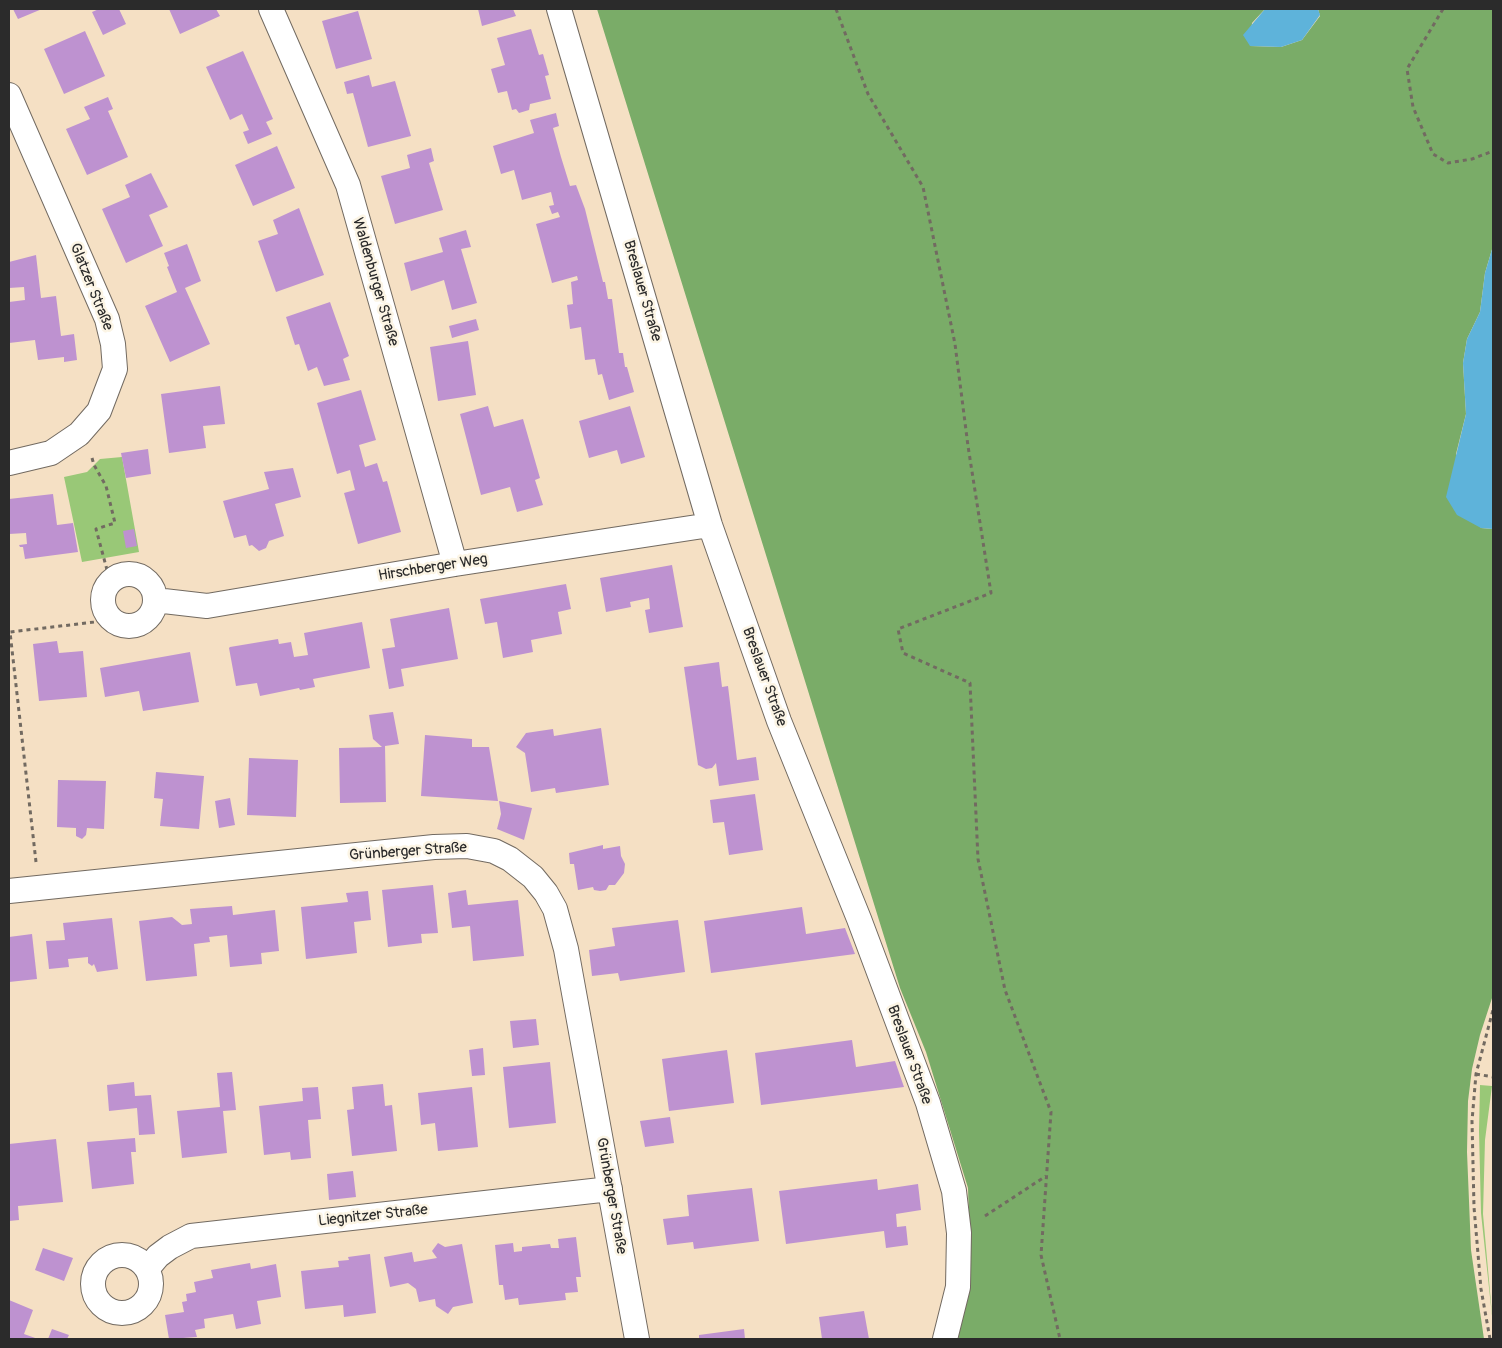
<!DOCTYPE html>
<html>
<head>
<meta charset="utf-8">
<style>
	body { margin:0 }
	#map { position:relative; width:1502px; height:1348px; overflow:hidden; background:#f5e0c4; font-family:Pangolin,sans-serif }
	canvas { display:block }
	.frame { position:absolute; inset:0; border:10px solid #2b2b2b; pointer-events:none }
</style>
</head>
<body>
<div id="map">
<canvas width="1502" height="1348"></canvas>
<div class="frame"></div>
</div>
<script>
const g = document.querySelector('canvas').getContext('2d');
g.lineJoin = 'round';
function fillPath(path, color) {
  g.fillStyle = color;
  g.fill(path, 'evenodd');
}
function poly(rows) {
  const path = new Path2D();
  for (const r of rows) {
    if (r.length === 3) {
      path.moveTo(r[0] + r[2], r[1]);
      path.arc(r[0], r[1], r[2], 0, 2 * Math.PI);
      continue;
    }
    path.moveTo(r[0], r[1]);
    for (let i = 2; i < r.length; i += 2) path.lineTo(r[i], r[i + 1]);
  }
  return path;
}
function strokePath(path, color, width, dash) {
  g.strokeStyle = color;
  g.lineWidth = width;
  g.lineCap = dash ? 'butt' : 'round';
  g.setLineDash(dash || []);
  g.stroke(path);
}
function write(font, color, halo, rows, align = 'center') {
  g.font = font + ' Pangolin,sans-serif';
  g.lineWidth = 5;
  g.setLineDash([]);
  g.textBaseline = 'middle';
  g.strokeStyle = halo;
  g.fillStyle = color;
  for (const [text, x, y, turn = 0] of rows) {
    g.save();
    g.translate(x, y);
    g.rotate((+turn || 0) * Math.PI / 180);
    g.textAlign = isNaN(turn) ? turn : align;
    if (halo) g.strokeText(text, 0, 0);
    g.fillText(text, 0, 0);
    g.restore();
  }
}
fillPath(poly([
	[122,457,139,552,82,562,64,477,87,472,100,459],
	[1480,1085,1492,1086,1485,1140,1483,1214,1493,1325,1481,1213,1479,1131]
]), '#99c877');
fillPath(poly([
	[597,9,1265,9,1252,23,1250,46,1281,47,1302,40,1320,16,1318,9,1493,9,1493,246,1485,273,1480,312,1467,339,1463,363,1466,414,1456,454,1481,528,1493,529,1493,995,1480,1035,1472,1069,1468,1101,1467,1152,1471,1250,1484,1339,960,1339,958,1337,971,1281,968,1188,926,1052,900,988]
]), '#7aac68');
fillPath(poly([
	[1265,9,1318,9,1320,15,1302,40,1281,47,1250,46,1243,35],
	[1493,246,1493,529,1481,528,1457,515,1446,497,1466,414,1463,363,1467,339,1480,312,1485,273]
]), '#5eb3da');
fillPath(poly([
	[13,9,42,9,18,19],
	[99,9,119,9,126,24,103,35,92,12],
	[169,9,216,9,220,16,180,34],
	[478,9,513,9,516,16,482,26],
	[358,11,372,59,336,69,322,21],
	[531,29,539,55,543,54,549,75,545,76,551,99,530,104,529,110,519,113,516,109,512,110,507,91,498,93,491,69,505,65,497,38],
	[85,31,105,76,64,94,44,49],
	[243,51,273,119,266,122,272,134,248,144,243,132,249,130,242,114,230,120,206,67],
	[369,75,372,87,395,81,411,136,368,147,353,93,347,94,344,82],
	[108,97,113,109,108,111,128,157,87,175,66,129,90,119,84,107],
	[556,113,559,126,553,128,561,157,570,186,576,185,585,209,603,282,605,282,608,299,612,299,619,353,623,353,625,367,627,367,634,392,609,400,602,374,598,375,595,359,585,360,581,327,570,329,567,305,573,304,571,282,578,280,577,276,552,283,536,224,560,217,558,212,552,214,549,206,554,205,551,192,522,200,514,170,501,174,493,146,534,133,530,120],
	[277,146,295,188,253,206,235,165],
	[431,148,434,161,429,163,443,210,395,224,381,176,410,168,407,155],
	[151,173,168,207,149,215,163,246,126,263,102,209,130,197,125,185],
	[299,208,324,275,276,292,258,241,278,234,273,220],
	[466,230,471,247,461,249,477,303,452,310,444,280,411,291,404,263,443,252,439,238],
	[187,244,201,281,185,288,210,344,170,362,145,306,177,292,167,267,169,266,164,253],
	[36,255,41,298,56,296,61,336,74,334,77,360,64,362,64,357,38,360,35,340,9,343,9,302,25,300,24,287,9,288,9,262],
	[330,302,349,356,343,359,350,380,324,386,317,367,308,371,299,344,295,345,286,317],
	[476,319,479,330,452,338,449,326],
	[468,341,476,395,438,401,430,347],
	[220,386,225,424,203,426,206,448,169,453,161,394],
	[361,390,376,440,359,445,365,467,377,463,383,482,387,481,401,532,358,544,344,493,355,490,350,470,337,474,317,403],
	[488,406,494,427,523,419,540,478,535,480,543,505,517,512,510,487,481,495,460,414],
	[630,406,645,457,621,464,617,450,589,458,579,421],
	[148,449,151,474,126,478,121,453],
	[293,468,301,497,275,504,284,536,269,541,266,548,259,551,252,545,249,546,246,535,234,538,223,501,269,489,264,472],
	[53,494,57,525,73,523,78,552,25,559,23,547,20,547,19,545,27,544,26,533,9,534,9,499],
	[134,529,137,546,126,548,123,531],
	[672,565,683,627,649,633,645,610,650,609,649,598,630,602,631,607,606,612,600,578],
	[566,584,571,609,558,612,562,634,531,640,533,652,503,658,497,622,485,624,480,599],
	[449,608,458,659,401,669,404,686,389,689,382,649,395,647,390,619],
	[362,622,370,668,313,679,315,687,300,690,299,688,260,696,257,683,236,686,229,648,230,647,278,639,279,644,291,642,294,657,308,655,304,633],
	[57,641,59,653,83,651,87,697,39,701,33,644],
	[190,652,199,702,143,711,139,691,105,697,100,668],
	[719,662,722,687,728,686,737,760,756,757,759,780,719,786,716,763,712,768,706,769,698,765,684,667],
	[393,712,399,744,385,746,386,802,340,803,339,748,382,747,373,739,369,715],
	[601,728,609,785,556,793,555,788,531,792,525,753,516,747,526,733,553,729,554,736],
	[425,735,472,739,472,747,489,747,498,801,421,796],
	[249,758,298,760,296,817,247,815],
	[156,772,204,776,199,829,160,826,163,799,154,798],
	[58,780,106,781,104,829,87,828,86,835,82,839,76,836,76,828,57,827],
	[755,794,763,850,729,855,724,822,713,823,710,800],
	[230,798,235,825,219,828,215,801],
	[499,801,532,808,524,840,497,829,501,814],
	[603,845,603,849,620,846,621,856,625,864,624,873,615,885,609,885,606,890,600,891,594,890,593,887,578,890,574,864,570,864,569,853],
	[433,885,438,933,421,934,422,943,388,947,382,890],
	[466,890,468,905,518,900,524,956,473,961,470,926,452,928,448,893],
	[368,891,371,920,354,922,357,953,306,959,301,907,348,902,346,893],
	[232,906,233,915,275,910,279,951,261,953,262,964,230,967,227,935,209,937,210,942,194,944,197,976,146,981,139,921,172,917,182,925,192,924,190,909],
	[802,907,806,934,845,928,855,954,711,973,704,921],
	[112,918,118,969,97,972,94,964,92,966,88,963,88,957,68,959,69,967,49,969,46,941,65,940,63,923],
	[678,920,685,972,620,981,618,973,592,976,589,950,615,946,612,928],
	[32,934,37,979,9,982,9,937],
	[536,1019,539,1045,513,1048,510,1021],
	[852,1040,856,1067,895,1061,904,1087,761,1105,755,1053],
	[483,1048,485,1075,472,1076,469,1050],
	[727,1050,734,1103,669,1111,662,1059],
	[550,1062,556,1123,509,1128,503,1067],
	[232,1072,236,1110,223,1111,227,1153,182,1158,177,1111,220,1107,217,1073],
	[134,1082,135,1096,151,1095,155,1134,139,1135,137,1108,109,1111,107,1085],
	[383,1084,385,1106,392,1105,397,1151,352,1156,347,1110,354,1109,352,1087],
	[318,1087,321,1119,308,1120,311,1158,291,1160,290,1152,264,1155,259,1106,303,1101,302,1088],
	[472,1087,478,1147,438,1151,435,1123,421,1125,418,1093],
	[670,1117,674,1143,645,1147,640,1121],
	[135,1138,136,1152,131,1152,134,1184,92,1189,87,1142],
	[56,1139,63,1202,18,1206,19,1220,9,1221,9,1144],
	[353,1171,356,1197,329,1200,327,1174],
	[877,1179,878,1190,918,1184,921,1210,896,1214,897,1227,906,1226,908,1245,886,1248,884,1231,786,1244,779,1191],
	[752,1188,759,1241,694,1249,693,1242,667,1245,663,1219,689,1216,687,1195],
	[576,1237,581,1277,576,1277,578,1292,565,1293,566,1300,519,1305,518,1298,505,1300,503,1285,499,1285,495,1245,513,1243,514,1252,522,1251,522,1247,550,1244,551,1248,559,1248,558,1239],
	[438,1243,445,1247,462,1244,473,1303,453,1307,448,1314,436,1306,435,1299,419,1302,416,1289,408,1283,390,1287,384,1257,412,1252,414,1262,437,1258,432,1251],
	[43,1248,73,1258,64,1281,35,1270],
	[370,1254,376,1313,344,1317,343,1305,305,1309,301,1271,339,1267,338,1261,349,1260,348,1257],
	[250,1263,251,1269,276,1264,281,1297,257,1301,261,1324,236,1329,233,1314,204,1319,205,1328,195,1330,197,1337,169,1339,165,1315,184,1312,182,1302,187,1301,186,1294,196,1292,194,1282,213,1278,211,1270],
	[9,1300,33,1310,24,1334,38,1339,9,1339],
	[864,1311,869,1339,822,1339,819,1317],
	[52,1329,69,1335,67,1339,48,1339],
	[744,1329,745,1339,699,1339,699,1335]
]), '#be92d0');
const street = poly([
	[271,9,348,185,455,564],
	[559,9,710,525,779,721,859,919,928,1103,954,1191,959,1233,958,1287,945,1339],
	[9,95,107,319,113,344,115,369,99,411,79,434,51,453,9,463],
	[129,600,26],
	[155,600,207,606,455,564,710,525],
	[9,891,434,847,467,846,494,851,510,859,533,877,546,893,555,909,566,949,637,1339],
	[122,1284,29],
	[147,1269,158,1256,170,1247,191,1236,610,1189]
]);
strokePath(street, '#726a61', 26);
strokePath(poly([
	[836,9,868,94,923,187,955,344,968,446,991,593,898,629,903,653,970,683,978,859,1005,990,1051,1112,1041,1255,1060,1339],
	[1443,9,1407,69,1413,107,1433,154,1448,163,1472,159,1493,151],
	[92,458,94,465,106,486,115,523,96,529,110,581],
	[36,862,10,632,95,622,105,612],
	[1476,1074,1493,1077],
	[985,1216,1046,1176],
	[1490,1339,1481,1289,1474,1207,1472,1121,1476,1074,1493,1010]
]), '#726a61', 3, [4, 4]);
strokePath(street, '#fff', 24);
write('15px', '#2b2b2b', '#fcf5e5', [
	["Waldenburger Straße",375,282,74],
	["Glatzer Straße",91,287,68],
	["Breslauer Straße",642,291,74],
	["Hirschberger Weg",433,568,-9],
	["Breslauer Straße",764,677,70],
	["Grünberger Straße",408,852,-4],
	["Breslauer Straße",909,1055,70],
	["Grünberger Straße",611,1196,80],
	["Liegnitzer Straße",373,1216,-6]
]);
</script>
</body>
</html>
